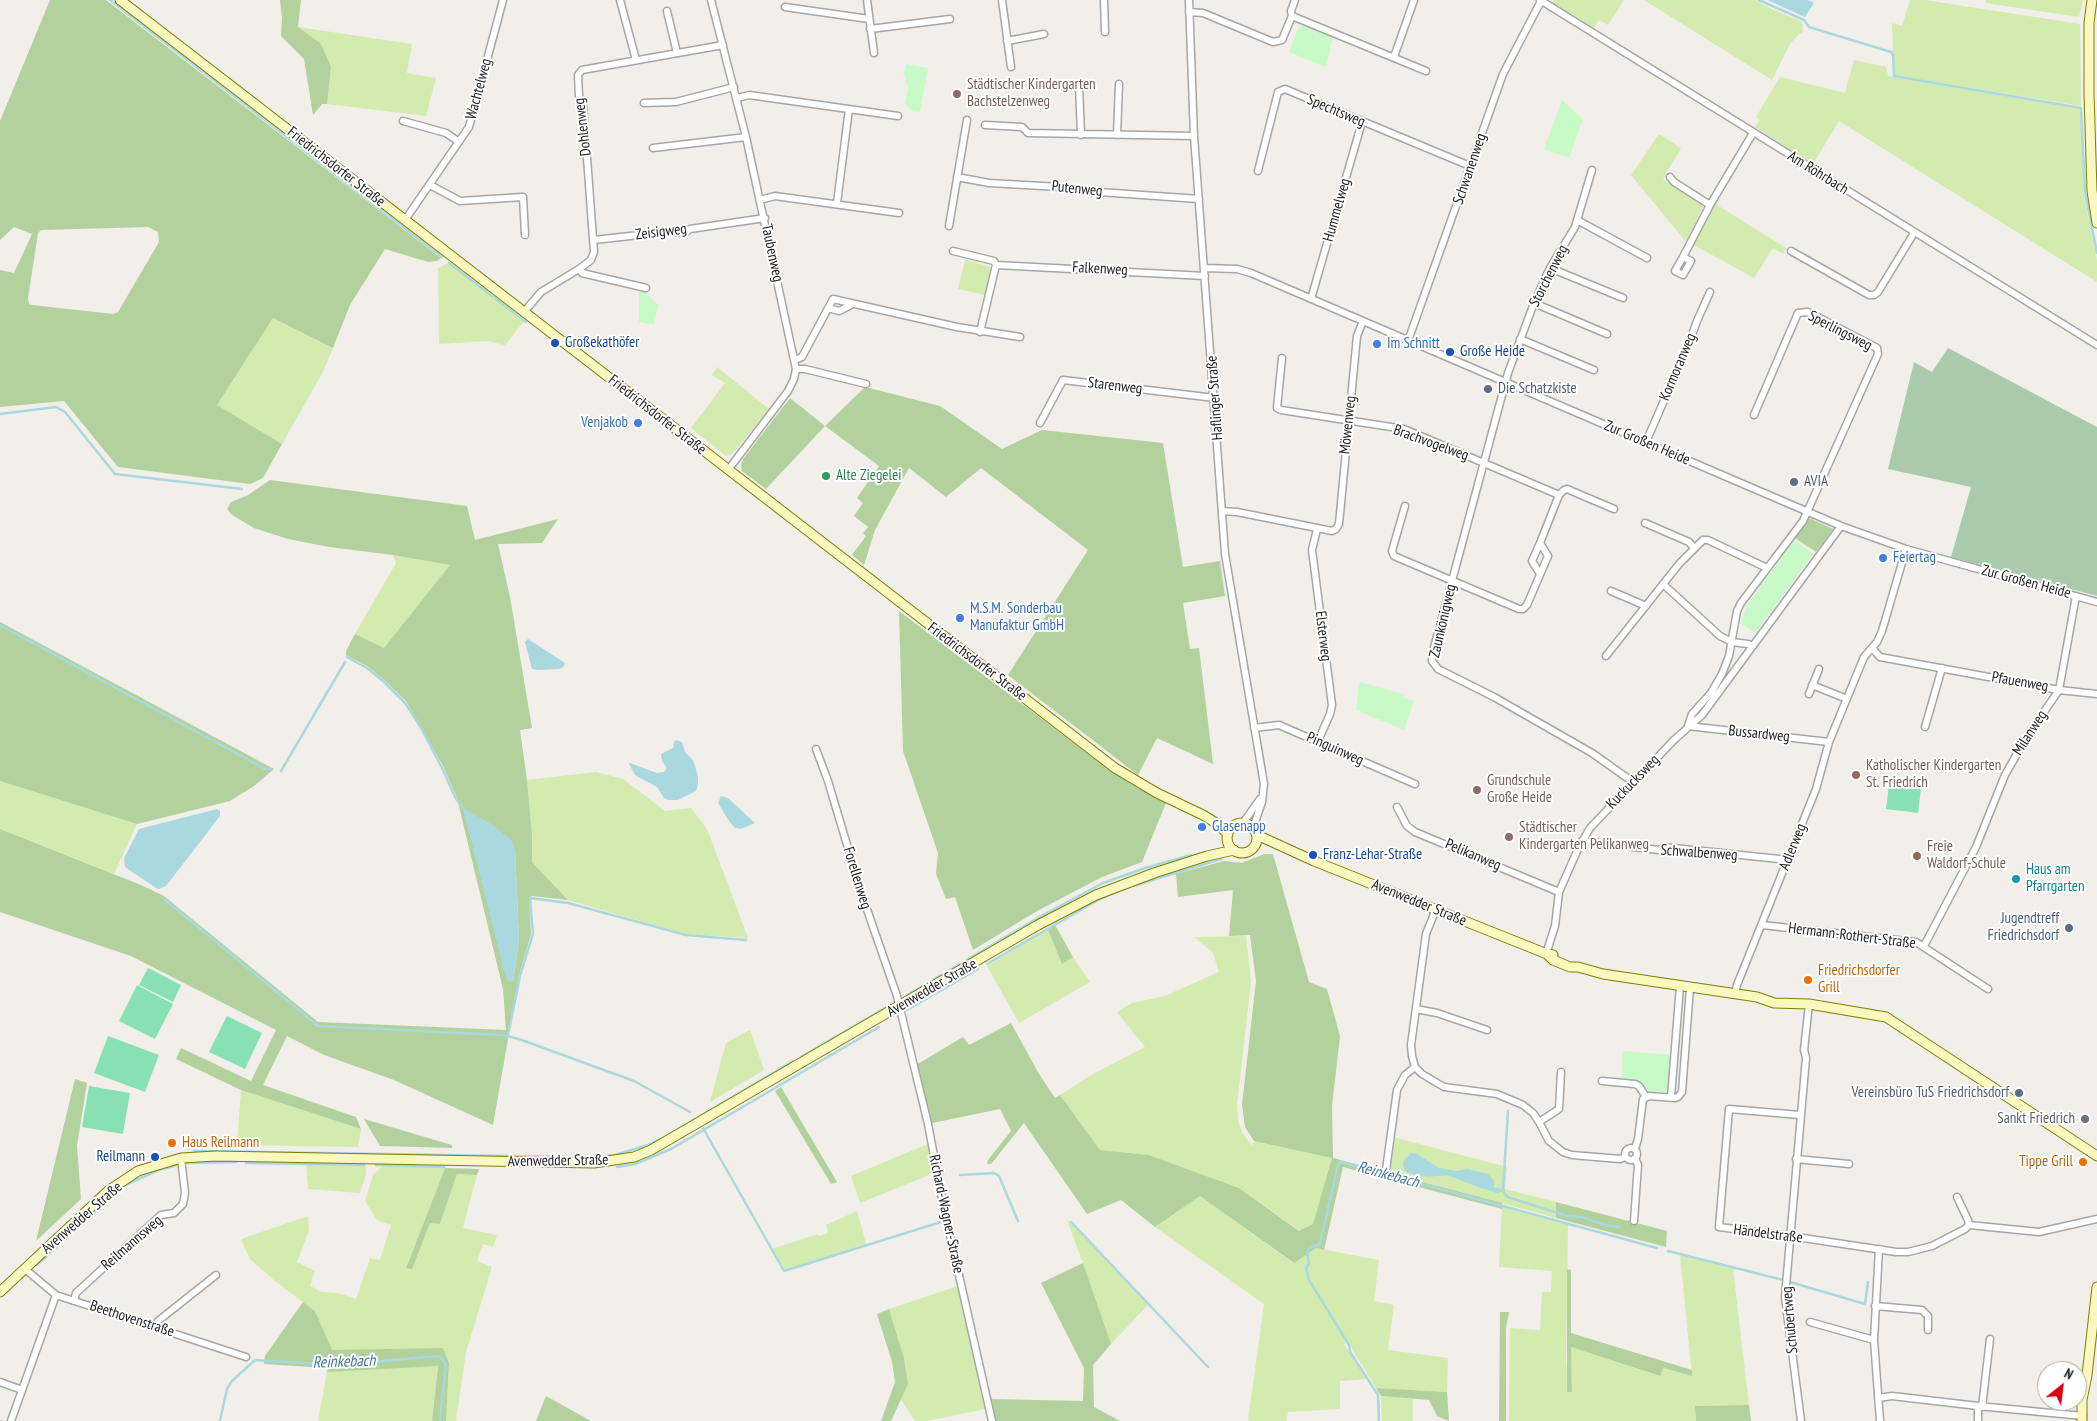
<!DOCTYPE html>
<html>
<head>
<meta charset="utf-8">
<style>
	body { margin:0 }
	#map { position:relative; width:2097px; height:1421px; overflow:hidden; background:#f2eee9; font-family:"PT Sans Narrow",sans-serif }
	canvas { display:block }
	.north { position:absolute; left:2037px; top:1361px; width:50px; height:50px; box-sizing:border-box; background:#fff; border:1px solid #a7a7a7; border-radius:50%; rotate:29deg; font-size:14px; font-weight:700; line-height:20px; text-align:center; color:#222 }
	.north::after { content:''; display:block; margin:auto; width:18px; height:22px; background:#d40015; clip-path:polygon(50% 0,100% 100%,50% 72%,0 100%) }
</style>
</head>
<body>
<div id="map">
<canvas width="2097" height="1421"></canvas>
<div class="north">N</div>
</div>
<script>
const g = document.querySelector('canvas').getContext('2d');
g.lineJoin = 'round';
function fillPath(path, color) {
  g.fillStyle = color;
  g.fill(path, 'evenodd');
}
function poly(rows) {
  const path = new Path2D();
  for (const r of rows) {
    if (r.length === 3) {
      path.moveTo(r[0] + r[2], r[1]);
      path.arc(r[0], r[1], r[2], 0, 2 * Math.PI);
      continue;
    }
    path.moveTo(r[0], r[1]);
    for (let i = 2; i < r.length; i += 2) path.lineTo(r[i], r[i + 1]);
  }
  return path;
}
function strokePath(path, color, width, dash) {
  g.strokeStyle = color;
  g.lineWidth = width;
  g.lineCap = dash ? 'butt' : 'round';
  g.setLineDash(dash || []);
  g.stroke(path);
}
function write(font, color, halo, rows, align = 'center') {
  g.font = font + ' "PT Sans Narrow",sans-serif';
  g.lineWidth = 4;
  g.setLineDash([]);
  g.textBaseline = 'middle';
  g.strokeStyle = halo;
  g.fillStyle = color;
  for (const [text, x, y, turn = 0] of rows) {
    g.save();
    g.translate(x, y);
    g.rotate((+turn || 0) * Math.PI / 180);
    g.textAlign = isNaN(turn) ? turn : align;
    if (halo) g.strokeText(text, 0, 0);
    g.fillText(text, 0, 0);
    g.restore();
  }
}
fillPath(poly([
	[1554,0,1624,0,1608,25,1599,20,1594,28,1552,2],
	[1644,0,1756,0,1763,5,1802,22,1803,32,1799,34,1790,44,1772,80],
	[1910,0,1925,0,2080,24,2081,106,1894,75,1892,23,1902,26],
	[1986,0,2083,0,2079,17,1985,3],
	[298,27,412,44,407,73,436,78,426,116,327,104,331,67],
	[1854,60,1886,67,1888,76,2080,109,2084,196,2097,260,2097,282,1839,121,1813,164,1755,127,1760,120,1756,117,1780,77,1845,93],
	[1659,134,1681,148,1663,179,1702,205,1703,207,1686,242,1631,175],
	[1716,201,1717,205,1786,248,1783,254,1773,248,1754,278,1692,244],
	[965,260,988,266,991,270,985,295,958,289],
	[448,263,524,321,505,345,487,341,439,344,438,268],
	[273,318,333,348,323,372,282,444,217,405],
	[717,367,769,409,733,453,726,456,691,428,725,383,712,375],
	[393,555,451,565,384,648,355,634,396,563],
	[596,772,623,779,665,811,691,808,707,829,748,938,685,934,568,900,532,862,532,835,527,780],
	[0,781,137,824,114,874,0,829],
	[1048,930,1062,963,1073,957,1090,982,1019,1023,987,966],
	[1246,936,1251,981,1237,1105,1238,1120,1242,1132,1252,1146,1254,1141,1333,1158,1313,1224,1300,1231,1239,1188,1149,1155,1100,1150,1060,1095,1093,1074,1145,1047,1117,1012,1132,1003,1165,996,1219,972,1213,953,1194,937],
	[750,1030,764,1070,710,1102,726,1043],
	[241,1090,361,1129,358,1147,237,1145],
	[1393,1137,1507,1167,1505,1189,1556,1202,1556,1218,1388,1172],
	[928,1144,932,1170,929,1175,860,1203,851,1176],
	[306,1164,366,1166,366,1174,360,1193,308,1189],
	[382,1166,445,1168,406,1267,430,1222,440,1224,457,1174,477,1175,463,1228,497,1235,493,1247,483,1244,477,1261,492,1267,466,1352,456,1421,446,1421,449,1363,331,1350,315,1311,276,1282,250,1259,241,1239,308,1216,309,1230,297,1262,315,1271,310,1286,322,1292,338,1293,356,1299,370,1258,380,1260,391,1225,377,1220,365,1201,373,1175],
	[1200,1196,1293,1263,1316,1248,1379,1260,1374,1301,1394,1305,1388,1350,1448,1358,1447,1392,1376,1388,1352,1349,1349,1342,1344,1344,1367,1379,1340,1381,1340,1409,1288,1412,1286,1421,1248,1421,1264,1304,1155,1227],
	[1502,1207,1568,1225,1566,1363,1572,1391,1571,1347,1659,1376,1662,1368,1692,1376,1680,1255,1733,1269,1749,1405,1695,1406,1696,1421,1509,1421,1510,1328,1540,1330,1542,1292,1551,1292,1552,1271,1499,1267],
	[857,1211,866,1244,785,1270,772,1249,818,1234,819,1236,828,1233,826,1225],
	[1066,1218,1148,1305,1111,1344,1083,1263],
	[958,1286,985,1409,927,1421,915,1421,900,1398,908,1383,904,1358,889,1309],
	[438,1365,432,1421,318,1421,327,1372],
	[1381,1396,1413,1399,1413,1421,1382,1421]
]), '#d3ebaf');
fillPath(poly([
	[50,0,106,0,441,258,437,261,428,262,385,249,350,305,333,348,273,318,217,405,282,444,263,478,250,484,118,467,64,401,0,407,0,270,14,273,32,234,14,227,0,240,0,121],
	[148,227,158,232,159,242,118,312,113,314,32,305,29,304,28,298,38,233,41,230],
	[280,0,301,0,298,27,321,44,331,67,327,104,322,104,313,115,304,59,281,36,282,18],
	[865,387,940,406,1002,449,1042,430,1163,443,1183,567,1220,561,1225,596,1183,603,1190,649,1199,648,1213,764,1157,738,1138,775,1008,675,1088,550,981,468,946,497,909,468,875,530,864,565,852,555,866,536,863,533,868,527,854,516,863,503,857,498,879,466,825,426,766,489,742,471,741,465,743,459,790,398,825,426],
	[270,480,467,506,475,540,558,519,542,543,498,544,510,597,532,728,520,730,527,780,532,835,532,862,568,900,532,896,529,898,531,934,519,976,493,1125,394,1080,324,1055,287,1036,263,1085,356,1117,361,1129,241,1090,176,1059,181,1048,251,1081,276,1030,131,956,0,912,0,829,141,885,164,896,318,1022,506,1030,503,989,457,798,443,766,406,701,384,680,367,666,346,655,346,651,355,634,384,648,450,565,393,555,329,547,288,539,254,528,232,515,227,509,231,502,248,495],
	[463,808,515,849,519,940,513,982],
	[1809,518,1833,529,1816,552,1795,538],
	[899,611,1112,772,1132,785,1166,803,1142,862,1102,877,1037,911,973,950,955,897,946,899,936,874,938,853,903,751],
	[0,622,274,769,254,786,230,801,137,824,0,781],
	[1264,854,1273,854,1309,982,1327,989,1340,1036,1332,1106,1333,1158,1502,1203,1502,1209,1343,1167,1324,1250,1316,1248,1294,1263,1200,1196,1155,1227,1121,1200,1087,1214,1024,1123,991,1164,987,1164,988,1160,1011,1131,1000,1109,932,1123,916,1065,963,1037,969,1045,1011,1023,1039,1074,1055,1098,1060,1095,1100,1150,1149,1155,1239,1188,1299,1231,1313,1224,1332,1158,1254,1141,1245,1127,1242,1105,1256,981,1250,935,1229,936,1233,890,1178,897,1176,874,1224,861,1242,863],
	[1055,925,1073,957,1062,964,1048,930],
	[75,1079,87,1083,77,1146,81,1199,36,1241],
	[781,1087,837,1182,831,1184,775,1091],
	[364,1119,452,1145,452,1148,380,1146],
	[445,1168,479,1169,477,1175,457,1174,440,1224,430,1223,412,1269,406,1268],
	[1556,1202,1667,1231,1666,1247,1556,1218],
	[1083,1263,1111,1344,1093,1365,1094,1407,1120,1421,996,1421,991,1399,1083,1401,1084,1368,1041,1283],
	[1567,1269,1571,1270,1571,1333,1692,1370,1692,1376,1663,1368,1660,1376,1571,1347,1572,1392,1567,1392],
	[303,1302,315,1311,332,1350,443,1348,449,1363,446,1421,432,1421,438,1366,327,1372,328,1368,264,1364,265,1356],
	[889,1309,904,1358,908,1384,891,1421,881,1421,895,1382,892,1362,877,1314],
	[1500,1312,1509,1312,1506,1328,1506,1421,1499,1421],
	[1376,1388,1447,1392,1449,1421,1437,1416,1429,1400,1381,1396],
	[546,1396,591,1421,536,1421],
	[1749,1405,1751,1421,1696,1421,1695,1406]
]), '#b2d19d');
fillPath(poly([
	[1948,348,2097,427,2097,596,1951,557,1971,487,1888,469,1914,362,1932,372]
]), '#aacbab');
fillPath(poly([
	[1304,25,1333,35,1326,67,1289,52,1298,28],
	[906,64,928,68,920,112,911,111,905,104,908,87,904,74],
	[1562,100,1583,119,1569,158,1544,149],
	[639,290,644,291,658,305,654,325,639,322],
	[1794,540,1813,554,1755,633,1740,623,1747,605],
	[1359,682,1404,694,1404,698,1414,701,1404,730,1356,710],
	[1623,1051,1671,1055,1669,1088,1664,1093,1646,1091,1639,1082,1621,1080]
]), '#c8fac7');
fillPath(poly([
	[1889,785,1921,789,1918,813,1886,809],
	[148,968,181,985,173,1002,139,985],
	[137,985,173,1004,155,1039,119,1021],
	[227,1016,262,1033,245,1069,209,1052],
	[108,1036,159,1055,145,1092,94,1073],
	[89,1086,130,1093,123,1134,82,1127]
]), '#87e1b5');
fillPath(poly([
	[1767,0,1808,0,1814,3,1805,17],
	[528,639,565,663,564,666,560,669,537,670,532,669,525,642],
	[676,740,682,742,685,752,693,760,698,776,698,785,696,791,678,800,668,800,664,798,657,787,635,775,629,764,630,763,657,773,664,772,667,768,662,761,661,754,673,748,674,742],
	[721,796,728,798,755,823,741,829,735,828,729,821,718,803],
	[463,808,493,825,511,840,515,849,519,940,513,982,508,981,504,971],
	[217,809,220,811,220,816,166,886,159,889,156,888,125,867,124,858,139,829],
	[1411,1153,1417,1154,1439,1168,1457,1171,1467,1169,1488,1174,1494,1181,1494,1187,1502,1189,1502,1192,1497,1193,1478,1187,1447,1175,1427,1177,1408,1173,1404,1169,1403,1162]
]), '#a9d9df');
strokePath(poly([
	[110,0,442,257],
	[1759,0,1804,20,1809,27,1891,52,1893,55,1894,76,2081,108,2085,192,2097,253],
	[449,263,526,322],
	[0,414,56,407,65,412,115,474,242,489],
	[0,625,265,769,270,769],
	[347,657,367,668,383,681,405,703,420,726,442,768,456,799,463,808],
	[281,771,345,662],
	[1133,886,1221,859],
	[164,899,318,1026,503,1035,519,1039,634,1081,690,1112],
	[987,964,1098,900,1116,892],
	[909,994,1043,915,1103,883,1145,868,1191,855],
	[907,1010,978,969],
	[508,1035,520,976,533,934,530,898,568,903,686,935,746,940],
	[801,1057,890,1005],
	[1508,1111,1503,1189,1505,1194,1508,1197,1567,1216,1582,1217,1605,1225,1619,1227],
	[703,1128,784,1271,941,1222],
	[194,1151,507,1156,590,1157,615,1155,648,1145,665,1137,793,1061],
	[186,1163,236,1162],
	[246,1163,364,1165],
	[376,1165,444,1167],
	[617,1167,635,1164,671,1149,879,1027],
	[960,1175,994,1173,999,1176,1018,1221],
	[1071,1222,1208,1367],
	[1668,1251,1783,1280],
	[37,1265,123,1186,159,1170,177,1165],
	[1790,1282,1865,1304,1868,1282],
	[0,1421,1,1421],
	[220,1421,227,1389,232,1381,255,1360,337,1365,439,1356,446,1364,440,1421],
	[1379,1421,1378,1395,1350,1352,1349,1345,1309,1280,1306,1268,1309,1264,1307,1253,1310,1248,1320,1244,1338,1165,1341,1162,1657,1248]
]), '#a9d9df', 2.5);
const street = poly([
	[620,0,636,60],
	[711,0,746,137,796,369,794,379,788,391,728,470],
	[867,0,874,53],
	[1002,0,1011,67],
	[1104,0,1105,32],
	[1189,0,1194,136,1225,554,1264,784,1262,802,1253,828],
	[1540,0,2097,345],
	[785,7,869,19],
	[667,11,677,53],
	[1189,12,1203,13,1273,42,1282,40,1292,16,1426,71],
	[1292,16,1291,11,1295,0],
	[870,29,950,19],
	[1007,41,1044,34],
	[1394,57,1414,0],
	[1079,85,1081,135],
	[737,98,749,95,898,116],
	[644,103,676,102,734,87],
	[403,121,446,133,459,142],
	[985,125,1022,127,1028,133,1194,136],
	[1117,135,1119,84],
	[653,148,746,137],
	[1592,170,1575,227,1550,268,1534,303,1508,373,1432,655,1432,661,1438,669,1494,697,1592,753,1633,782],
	[1258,171,1278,92,1285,89,1470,166],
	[957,177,989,183,1060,187,1085,191,1199,199],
	[1670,177,1674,182,1710,205],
	[430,185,460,201,523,197,525,235],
	[760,200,775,196,899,213],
	[837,203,849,109],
	[405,220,469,127,503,0],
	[1577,220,1647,258],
	[949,226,967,120],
	[594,240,666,232,686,232,690,229,765,218],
	[953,251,994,261,996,265,1205,276],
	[1791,251,1869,295,1874,295,1878,292,1914,233],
	[1683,257,1710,205,1753,133],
	[1683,257,1691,261,1683,275,1675,271,1683,257],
	[1204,268,1237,269,1251,273,1841,526,1906,549,2097,602],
	[1550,268,1623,298],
	[579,269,582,273,646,288],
	[1311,299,1362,122],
	[1534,303,1607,334],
	[828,308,839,311,853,304],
	[524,312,541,292,579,269,591,260,594,252,583,104,579,96,578,75,582,70,723,45],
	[980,332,996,265],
	[1520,339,1594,370],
	[1408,341,1503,74,1541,1],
	[1282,358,1277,408,1281,410,1404,429,1559,495],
	[795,360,802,357,833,299,957,327,1020,337],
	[796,369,805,369,866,384],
	[1754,415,1798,313,1808,312,1877,348,1878,354,1803,521,1741,603,1737,611,1729,656,1722,674,1711,693,1692,714,1688,726,1829,742],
	[1040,423,1063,380,1215,398],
	[1646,442,1689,343,1697,321,1710,292],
	[1405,506,1392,551,1394,556,1519,609,1523,609,1527,605,1548,556,1540,543,1559,495,1564,490,1567,489,1614,509],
	[1222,511,1237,512,1332,531,1336,529,1339,524,1357,336,1363,321],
	[1645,523,1689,542,1694,548],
	[1317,529,1312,550,1332,705,1330,714,1318,741],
	[1540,543,1532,561,1540,574],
	[1663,584,1720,636,1732,642,1748,644,1753,646],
	[1611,591,1646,606],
	[1872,648,1880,657,2059,690,2097,694],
	[1606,656,1679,564,1703,540,1708,540,1767,568],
	[1812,685,1847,699],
	[1809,694,1819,669],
	[1925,727,1942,668],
	[1254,728,1279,725,1415,784],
	[816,749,828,781,862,895,897,996,928,1124,944,1209,992,1421],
	[1397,807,1407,826,1415,832,1559,892],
	[1243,823,1260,799],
	[1582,841,1659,850,1664,847,1779,859,1787,862],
	[1436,909,1426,934,1411,1045,1412,1056,1415,1067,1422,1074,1444,1087,1497,1094,1523,1105,1533,1113,1539,1122,1549,1141,1563,1152,1572,1155,1620,1159,1625,1157],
	[1762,925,1916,942,1988,989],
	[1924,946,1976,847,2005,775,2026,738,2059,690,2076,596],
	[1546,954,1555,926,1559,892,1578,849,1590,828,1674,740,1702,715,1841,526],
	[1735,994,1737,985,1816,789,1829,742,1864,657,1877,642,1882,631,1906,549],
	[1416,1009,1437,1013,1487,1030],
	[1602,1081,1635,1084,1639,1086,1646,1097],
	[1671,1097,1680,986],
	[1800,1115,1729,1109,1719,1227,1790,1236,1896,1252,1908,1252,1932,1246,1965,1229,1969,1225,1968,1220,1957,1197],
	[1539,1122,1559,1109,1561,1072],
	[1631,1154,6],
	[1635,1149,1638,1139,1643,1099,1649,1096,1675,1098,1678,1097,1682,1092,1690,988],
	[1796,1159,1849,1164],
	[1386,1170,1397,1090,1405,1075,1415,1067],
	[1634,1221,1638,1165,1635,1158],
	[1969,1225,2039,1232,2097,1219],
	[1879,1249,1874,1340,1880,1421],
	[25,1269,56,1295,246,1357],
	[74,1301,76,1293,161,1215,174,1213,183,1204,185,1193,181,1158],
	[1875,1306,1922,1310,1928,1316,1928,1330],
	[1810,1322,1874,1340],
	[156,1327,158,1321,216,1275],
	[0,1382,22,1390],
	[1878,1398,1892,1396,1978,1406,2083,1416],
	[1982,1407,1990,1339],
	[11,1421,56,1295],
	[1801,1421,1785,1297,1806,1058,1804,1050,1809,1004],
	[1978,1421,1978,1406]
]);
const secondary = poly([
	[120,0,1115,768,1157,793,1203,815,1216,823,1228,834],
	[2092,0,2089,23,2089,93,2092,191,2097,223],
	[1242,838,15],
	[1257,835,1314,861,1547,954,1553,955],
	[1547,954,1553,960,1570,967,1578,967,1603,974,1757,997,1774,1003,1809,1004,1886,1017,2097,1156],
	[0,1292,108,1191,138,1171,181,1158,216,1156,594,1163,634,1157,651,1150,1038,925,1096,895,1154,873,1207,856,1234,850],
	[2082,1421,2082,1400,2087,1375,2097,1287]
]);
strokePath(street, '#a6a6a6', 9);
strokePath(secondary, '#7d7e04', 11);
strokePath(street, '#fff', 6);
strokePath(secondary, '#faf8be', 9);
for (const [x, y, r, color] of [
	[957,94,5,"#8d6e63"],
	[555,343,5,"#1a4fb4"],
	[1377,344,5,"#3f7fe0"],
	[1450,352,5,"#1a4fb4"],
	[1488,389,5,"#5c6f8a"],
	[638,423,5,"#3f7fe0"],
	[826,476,5,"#2e9e5b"],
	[1794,482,5,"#5c6f8a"],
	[1883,558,5,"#3f7fe0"],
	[960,618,5,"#3f7fe0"],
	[1856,775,5,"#8d6e63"],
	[1477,790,5,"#8d6e63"],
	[1202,827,5,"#3f7fe0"],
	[1509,837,5,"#8d6e63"],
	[1313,855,5,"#1a4fb4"],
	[1917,856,5,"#8d6e63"],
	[2016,879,5,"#0f9aa8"],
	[2069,928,5,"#5c6f8a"],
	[1808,980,5,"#e8710a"],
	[2019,1093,5,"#5c6f8a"],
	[2085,1119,5,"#6b7280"],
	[172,1143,5,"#e8710a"],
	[155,1157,5,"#1a4fb4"],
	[2083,1162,5,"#e8710a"]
]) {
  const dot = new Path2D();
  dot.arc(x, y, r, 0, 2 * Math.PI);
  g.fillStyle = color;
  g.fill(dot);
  strokePath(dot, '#fff', 2);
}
write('15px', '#785e54', '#fff', [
	["Städtischer Kindergarten",967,85],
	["Bachstelzenweg",967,102],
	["Katholischer Kindergarten",1866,766],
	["St. Friedrich",1866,783],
	["Grundschule",1487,781],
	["Große Heide",1487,798],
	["Städtischer",1519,828],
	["Kindergarten Pelikanweg",1519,845],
	["Freie",1927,847],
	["Waldorf-Schule",1927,864]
], 'left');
write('15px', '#222', '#fff', [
	["Wachtelweg",479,89,-75],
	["Spechtsweg",1336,111,23],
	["Dohlenweg",583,127,-97],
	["Friedrichsdorfer Straße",336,167,38],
	["Schwanenweg",1470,169,-71],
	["Am Röhrbach",1818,173,32],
	["Putenweg",1077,189,6],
	["Hummelweg",1337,210,-74],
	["Zeisigweg",661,232,-7],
	["Taubenweg",772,253,78],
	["Falkenweg",1100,269,3],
	["Storchenweg",1549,276,-63],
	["Sperlingsweg",1840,331,27],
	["Kormoranweg",1678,367,-67],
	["Starenweg",1115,386,7],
	["Haflinger Straße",1215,398,-94],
	["Friedrichsdorfer Straße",657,415,38],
	["Möwenweg",1348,425,-84],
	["Brachvogelweg",1431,443,20],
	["Zur Großen Heide",1647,443,23],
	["Zur Großen Heide",2026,582,15],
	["Zaunkönigweg",1443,621,-77],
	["Elsterweg",1323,636,83],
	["Friedrichsdorfer Straße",977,662,37],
	["Pfauenweg",2020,682,10],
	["Milanweg",2030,733,-57],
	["Bussardweg",1759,734,6],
	["Pinguinweg",1335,749,24],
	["Kuckucksweg",1633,782,-46],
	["Adlerweg",1793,847,-68],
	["Schwalbenweg",1699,853,4],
	["Pelikanweg",1473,855,23],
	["Forellenweg",857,878,73],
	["Avenwedder Straße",1419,903,22],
	["Hermann-Rothert-Straße",1852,936,7],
	["Avenwedder Straße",932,988,-30],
	["Avenwedder Straße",558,1161,-1],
	["Richard-Wagner-Straße",946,1214,78],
	["Avenwedder Straße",82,1218,-41],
	["Händelstraße",1768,1234,7],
	["Reilmannsweg",132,1243,-41],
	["Beethovenstraße",132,1319,18],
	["Schubertweg",1790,1320,-95]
]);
write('15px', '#164399', '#fff', [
	["Großekathöfer",565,343],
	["Große Heide",1460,352],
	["Franz-Lehar-Straße",1323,855],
	["Reilmann",145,1157,"right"]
], 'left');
write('15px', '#366cbe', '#fff', [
	["Im Schnitt",1387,344],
	["Venjakob",628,423,"right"],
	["Feiertag",1893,558],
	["M.S.M. Sonderbau",970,609],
	["Manufaktur GmbH",970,626],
	["Glasenapp",1212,827]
], 'left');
write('15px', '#4e5e75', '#fff', [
	["Die Schatzkiste",1498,389],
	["AVIA",1804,482],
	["Jugendtreff",2059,919,"right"],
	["Friedrichsdorf",2059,936,"right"],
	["Vereinsbüro TuS Friedrichsdorf",2009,1093,"right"]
], 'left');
write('15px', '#27864d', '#fff', [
	["Alte Ziegelei",836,476]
], 'left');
write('15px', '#0d838f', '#fff', [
	["Haus am",2026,870],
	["Pfarrgarten",2026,887]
], 'left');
write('15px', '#c56008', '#fff', [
	["Friedrichsdorfer",1818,971],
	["Grill",1818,988],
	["Haus Reilmann",182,1143],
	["Tippe Grill",2073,1162,"right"]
], 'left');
write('15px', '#5b616d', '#fff', [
	["Sankt Friedrich",2075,1119]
], 'right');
write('italic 16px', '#43789c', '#fff', [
	["Reinkebach",1388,1175,15],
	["Reinkebach",344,1362,-2]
]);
</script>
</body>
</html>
